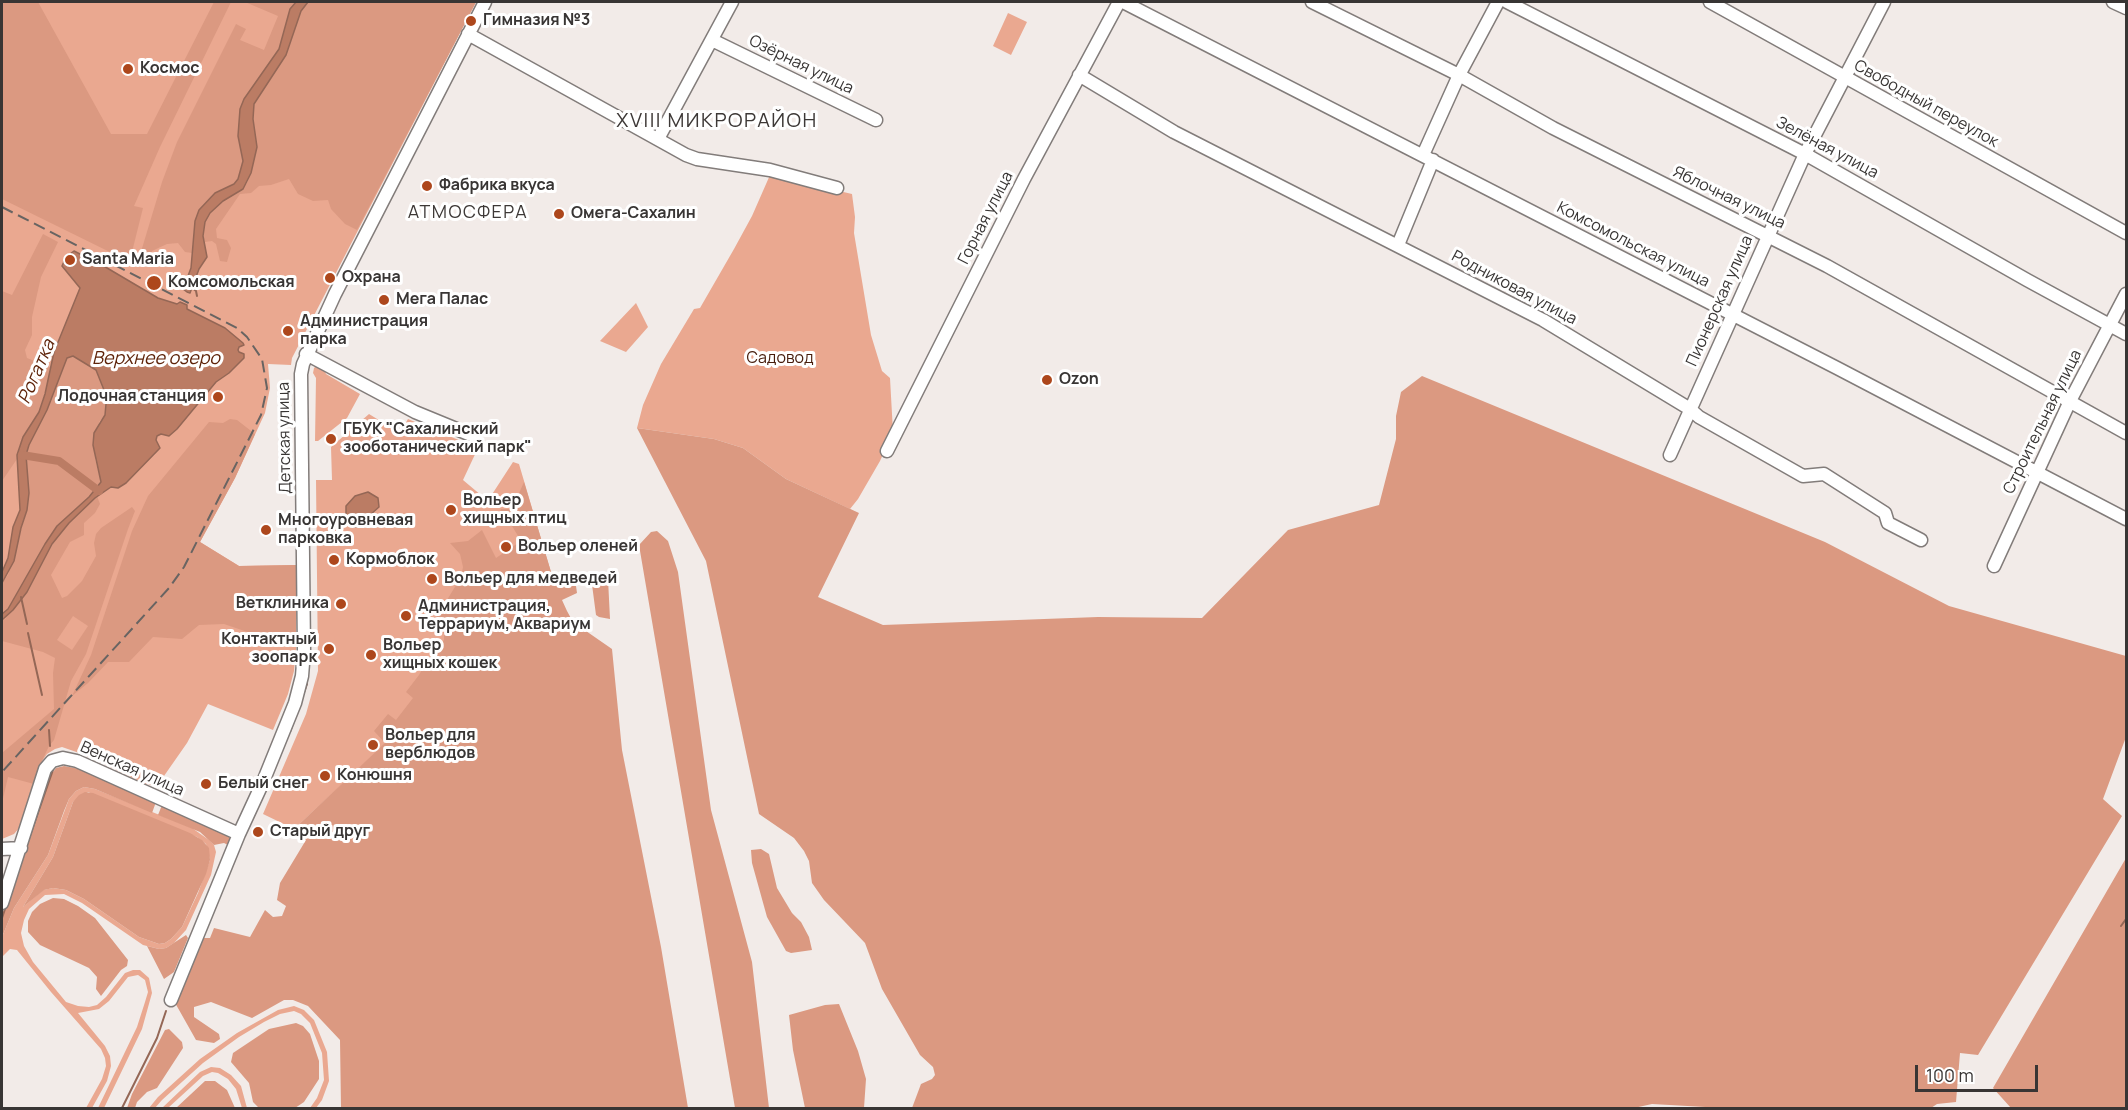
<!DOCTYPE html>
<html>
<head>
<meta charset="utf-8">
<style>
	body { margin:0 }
	#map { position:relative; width:2128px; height:1110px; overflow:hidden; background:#f2ebe8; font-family:Manrope,sans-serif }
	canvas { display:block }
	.frame { position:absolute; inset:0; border:3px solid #383534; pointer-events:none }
	.scale { position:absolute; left:1915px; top:1065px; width:123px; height:27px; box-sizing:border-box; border:3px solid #383534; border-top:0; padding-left:8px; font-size:18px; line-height:21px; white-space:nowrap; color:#383534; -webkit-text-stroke:4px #fff; paint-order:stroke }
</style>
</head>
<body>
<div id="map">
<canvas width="2128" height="1110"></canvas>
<div class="frame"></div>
<div class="scale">100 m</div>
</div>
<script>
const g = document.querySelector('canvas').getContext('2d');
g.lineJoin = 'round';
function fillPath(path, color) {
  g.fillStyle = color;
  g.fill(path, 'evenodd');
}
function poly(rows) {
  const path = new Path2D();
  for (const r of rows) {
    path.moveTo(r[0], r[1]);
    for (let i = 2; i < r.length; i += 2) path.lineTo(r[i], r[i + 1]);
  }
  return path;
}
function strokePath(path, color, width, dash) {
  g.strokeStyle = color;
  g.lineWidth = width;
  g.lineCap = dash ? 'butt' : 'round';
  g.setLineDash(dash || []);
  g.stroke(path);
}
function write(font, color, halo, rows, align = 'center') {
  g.font = font + ' Manrope,sans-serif';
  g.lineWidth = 6;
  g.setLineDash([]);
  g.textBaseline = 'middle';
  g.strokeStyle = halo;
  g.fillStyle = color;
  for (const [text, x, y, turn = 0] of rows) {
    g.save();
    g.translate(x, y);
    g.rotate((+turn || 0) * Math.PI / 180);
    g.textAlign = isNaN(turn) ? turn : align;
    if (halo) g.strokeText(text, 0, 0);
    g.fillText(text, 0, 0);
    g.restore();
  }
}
fillPath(poly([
	[2,2,476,2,292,358,291,365,268,364,270,388,265,413,235,478,200,542,239,566,296,565,296,649,294,671,288,694,273,730,208,704,187,743,157,786,145,784,85,755,62,747,55,749,47,754,41,763,21,826,14,834,2,839],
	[1008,13,1027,22,1011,55,993,46],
	[770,175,852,194,855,217,854,233,871,335,882,371,890,378,893,432,880,461,858,499,850,509,786,479,743,448,714,439,637,428,643,405,661,364,694,309,700,308,734,249,752,216],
	[636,303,648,327,626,352,600,341],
	[317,365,323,367,326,374,360,394,347,418,318,441,315,441,316,378,313,373,314,368],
	[369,414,400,433,408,419,478,448,463,480,482,496,489,499,513,462,519,464,555,586,294,829,263,814,306,714,318,671,316,480,332,480,331,447],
	[84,787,95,789,192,828,209,840,214,845,216,852,211,875,186,930,174,943,166,948,159,949,143,945,82,903,64,894,45,895,29,909,24,920,21,933,24,946,33,962,66,1002,78,1006,89,1007,97,1005,106,997,125,973,133,970,140,970,149,978,152,993,142,1029,104,1108,98,1108,137,1027,145,1002,148,992,145,980,138,975,128,977,109,1001,99,1009,78,1013,105,1046,110,1056,111,1066,107,1081,92,1108,86,1108,102,1079,106,1066,105,1058,101,1049,51,992,17,950,10,949,2,957,2,937,14,908,48,855,69,799,76,791],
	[88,792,197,837,206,844,210,860,198,893,182,927,171,939,165,943,159,944,139,937,84,899,66,890,53,888,43,890,23,907,53,857,73,802],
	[294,1006,304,1010,314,1020,327,1052,329,1081,322,1100,316,1108,310,1108,317,1098,324,1080,322,1053,310,1023,301,1014,294,1011,280,1014,264,1022,239,1037,203,1063,162,1100,155,1108,149,1108,158,1097,200,1059,237,1033,278,1010],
	[211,1067,220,1068,231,1075,241,1086,247,1108,242,1108,236,1089,228,1079,218,1073,212,1072,203,1076,168,1108,162,1108,200,1072]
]), '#eaa890');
fillPath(poly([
	[2,2,38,2,111,134,147,134,214,2,231,2,160,147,134,206,143,208,132,252,127,258,122,258,2,199],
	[245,2,296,2,290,9,279,49,238,136,243,161,238,179,234,184,215,193,199,210,195,221,192,253,185,252,178,243,167,244,152,251,150,267,140,267,140,255,162,182,177,142,236,24,246,29,240,40,264,50,278,16],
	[308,2,476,2,357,230,345,224,331,209,328,200,313,201,298,194,289,179,271,185,259,186,251,193,240,194,216,229,217,238,227,240,231,248,227,262,220,261,216,244,212,241,205,242,203,236,205,222,210,213,223,201,243,189,248,181,257,147,253,119,254,104,286,55,301,11],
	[43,234,58,242,41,277,32,317,32,335,25,350,27,358,50,367,48,382,39,412,23,437,17,459,2,481,2,291,12,295],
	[73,356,96,370,104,390,106,404,105,415,99,422,95,459,101,482,89,497,57,526,45,544,8,609,2,614,2,583,8,575,27,510,29,493,26,455,29,445,47,410,67,358],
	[1422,376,1825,542,1949,606,2126,656,2126,737,2103,799,2122,816,1978,1055,1960,1053,1956,1102,1937,1104,1931,1108,1723,1108,1652,1104,1634,1108,912,1108,921,1084,932,1079,935,1075,933,1067,920,1055,882,989,865,943,824,900,812,883,809,861,804,851,794,838,759,814,706,561,637,428,714,439,743,448,786,479,859,513,818,597,883,625,1098,617,1202,618,1288,530,1379,505,1396,439,1396,416,1401,392],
	[230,419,237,420,255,434,235,478,200,542,239,566,296,565,296,635,271,640,224,624,199,625,182,639,153,637,129,662,108,662,88,683,72,696,91,655,132,531,148,496,209,422,223,423],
	[524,482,555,585,575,579,577,593,562,600,567,611,573,622,612,649,622,750,661,947,688,1108,341,1108,340,1040,308,1006,293,1000,284,1000,252,1018,211,1002,194,1007,194,1017,219,1034,220,1039,214,1043,196,1040,174,1001,202,938,210,938,214,928,250,937,265,910,273,917,282,916,286,906,277,900,280,883,306,840,294,829,385,743,374,731,388,714,396,720,413,698,406,692,419,675,428,659,444,640,444,634,436,618,461,577,463,567,460,554,450,543,468,541,482,530,496,558,521,541,506,516,496,521,501,509,512,509],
	[97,496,100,504,95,513,84,523,84,535,70,542,51,575,62,598,67,596,82,581,96,556,94,543,96,534,101,528,132,507,135,511,128,529,86,654,71,681,54,740,49,746,41,763,34,784,8,777,2,803,2,753,54,709,53,673,55,658,43,652,2,641,2,620,5,619,27,592,52,544,69,523],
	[73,616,88,626,72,650,57,640],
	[657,531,668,541,678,572,711,810,752,962,769,1108,735,1108,639,545,651,532],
	[594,573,603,575,608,579,610,619,599,617,596,615,591,577],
	[64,766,85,770,156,802,152,813,95,789,84,787,76,791,69,799,64,811,48,855,14,908,2,937,2,917,50,776,56,768],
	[85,792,93,793,190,833,202,840,209,848,210,860,206,874,182,927,171,939,165,943,159,944,139,937,84,899,66,890,53,888,44,890,23,907,53,857,73,802,79,795],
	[162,805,222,833,231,838,232,842,228,845,224,843,214,845,200,832,158,815],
	[761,849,769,854,777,888,792,913,801,922,809,937,812,950,791,953,786,951,767,917,752,863,751,850],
	[2126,858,2126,1108,2011,1108,1993,1088],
	[53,898,64,899,78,906,95,918,128,960,127,966,121,970,101,996,96,989,97,977,89,968,40,945,28,932,28,921,32,912,40,904],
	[186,935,188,938,174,972,164,979,147,946,159,949,166,948],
	[839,1004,858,1051,866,1079,864,1108,805,1108,793,1050,789,1015,825,1005],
	[296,1023,303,1026,310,1034,319,1061,319,1079,304,1102,295,1108,259,1108,253,1102,249,1083,231,1062,233,1053,269,1029],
	[169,1029,182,1042,183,1048,157,1088,147,1092,137,1102,135,1108,127,1108,132,1094,165,1030],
	[205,1081,215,1081,227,1090,235,1108,176,1108]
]), '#db9981');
const water = poly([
	[296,2,308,2,301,11,286,55,254,104,253,119,257,147,251,173,243,189,223,201,210,213,205,222,203,236,207,257,199,269,190,293,187,292,183,289,191,268,195,221,199,210,215,193,234,184,238,179,243,161,238,136,240,109,244,99,279,49,290,9,296,2],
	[74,251,102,265,158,298,177,304,180,302,187,305,187,309,225,328,243,343,244,345,239,347,238,350,239,352,244,354,244,358,229,373,216,382,177,429,169,436,161,434,157,436,156,440,160,448,126,483,118,488,111,487,95,498,69,523,52,544,27,592,13,610,2,620,2,614,8,609,45,544,57,526,89,497,101,482,93,445,94,433,105,415,106,404,104,390,96,370,73,356,67,358,47,410,29,445,26,455,29,493,27,510,21,528,14,561,2,583,2,572,8,558,13,527,20,510,17,455,23,437,39,412,45,394,54,352,80,288,62,266,66,257,74,251],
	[368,492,378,498,379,507,370,515,364,527,352,527,346,520,346,506,355,496,368,492]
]);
fillPath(water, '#bb7c64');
strokePath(water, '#946756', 1.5);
strokePath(poly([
	[190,286,196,291,197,296],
	[21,597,27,624],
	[28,633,42,695],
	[49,730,50,746],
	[290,732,307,684],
	[26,847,54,767],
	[2,918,6,906],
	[2121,926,2126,919],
	[122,1108,157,1038,166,1011]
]), '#946756', 2);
strokePath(poly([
	[22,455,59,461,99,491]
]), '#bb7c64', 8);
const minor = poly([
	[1123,2,1837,368,2126,519],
	[1312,2,1459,75,1553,128,1827,266,2126,433],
	[1507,2,1805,154,2027,280,2126,334],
	[1710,2,2126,233],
	[2113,2,2126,8],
	[468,34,686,155,697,159,770,170,837,188],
	[712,40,876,120],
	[1079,75,1174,132,1543,320,1690,409,1699,417,1803,476,1824,474,1885,513,1888,523,1921,540],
	[658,139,732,2],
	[1423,155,1459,75,1498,2],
	[1398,245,1433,160],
	[306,354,415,412,471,435],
	[887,451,1024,179,1119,2],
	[1670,455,1805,154,1884,2],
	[1994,566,2070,401,2126,294],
	[2,849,21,848],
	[2,903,45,769,52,761,63,758,77,761,239,834],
	[171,1000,239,834,263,782,295,703,302,676,304,651,301,374,303,364,335,294,485,2]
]);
strokePath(minor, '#827c7a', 15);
strokePath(minor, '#fff', 12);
strokePath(poly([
	[2,207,237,328,247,337,262,359,267,388,261,415,184,567,169,588,2,772]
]), '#686462', 2, [12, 6]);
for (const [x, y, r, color] of [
	[471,21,6,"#ad471c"],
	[128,69,6,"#ad471c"],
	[427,186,6,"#ad471c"],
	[559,214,6,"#ad471c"],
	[70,260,6,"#ad471c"],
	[330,278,6,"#ad471c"],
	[154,283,8,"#ad471c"],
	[384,300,6,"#ad471c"],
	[288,331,6,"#ad471c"],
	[1047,380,6,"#ad471c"],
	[218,397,6,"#ad471c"],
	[331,439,6,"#ad471c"],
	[451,510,6,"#ad471c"],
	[266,530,6,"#ad471c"],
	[506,547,6,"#ad471c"],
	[334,560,6,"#ad471c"],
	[432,579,6,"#ad471c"],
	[341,604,6,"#ad471c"],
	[406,616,6,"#ad471c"],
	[329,649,6,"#ad471c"],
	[371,655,6,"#ad471c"],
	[373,745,6,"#ad471c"],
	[325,776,6,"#ad471c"],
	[206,784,6,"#ad471c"],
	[258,832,6,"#ad471c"]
]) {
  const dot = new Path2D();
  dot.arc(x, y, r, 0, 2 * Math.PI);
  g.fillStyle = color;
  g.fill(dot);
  strokePath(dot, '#fff', 2);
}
write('bold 16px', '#383534', '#fff', [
	["Гимназия №3",483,21],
	["Космос",140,69],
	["Фабрика вкуса",439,186],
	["Омега-Сахалин",571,214],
	["Santa Maria",82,260],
	["Охрана",342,278],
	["Комсомольская",168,283],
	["Мега Палас",396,300],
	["Администрация",300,322],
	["парка",300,340],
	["Ozon",1059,380],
	["Лодочная станция",206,397,"right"],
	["ГБУК \"Сахалинский",343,430],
	["зооботанический парк\"",343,448],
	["Вольер",463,501],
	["хищных птиц",463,519],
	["Многоуровневая",278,521],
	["парковка",278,539],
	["Вольер оленей",518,547],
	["Кормоблок",346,560],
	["Вольер для медведей",444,579],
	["Ветклиника",329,604,"right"],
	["Администрация,",418,607],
	["Террариум, Аквариум",418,625],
	["Контактный",317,640,"right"],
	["зоопарк",317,658,"right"],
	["Вольер",383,646],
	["хищных кошек",383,664],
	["Вольер для",385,736],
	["верблюдов",385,754],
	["Конюшня",337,776],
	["Белый снег",218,784],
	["Старый друг",270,832]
], 'left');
write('16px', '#383534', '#fff', [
	["Озёрная улица",801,65,26],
	["Свободный переулок",1926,104,29],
	["Зелёная улица",1827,148,28],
	["Яблочная улица",1729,198,26],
	["Горная улица",986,218,-63],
	["Комсомольская улица",1633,245,27],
	["Родниковая улица",1514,288,28],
	["Пионерская улица",1720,301,-66],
	["Строительная улица",2043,422,-64],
	["Детская улица",285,438,-91],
	["Венская улица",132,769,24]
]);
write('16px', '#461c0b', '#fff', [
	["Садовод",780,359]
]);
g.letterSpacing = '1.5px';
write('18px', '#3d3836', '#fff', [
	["АТМОСФЕРА",468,213]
]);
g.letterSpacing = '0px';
write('italic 18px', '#5e2309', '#fff', [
	["Верхнее озеро",156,359],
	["Рогатка",37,372,-67]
]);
g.letterSpacing = '1.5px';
write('20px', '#3d3836', '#fff', [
	["XVIII МИКРОРАЙОН",717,121]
]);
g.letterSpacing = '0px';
</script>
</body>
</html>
